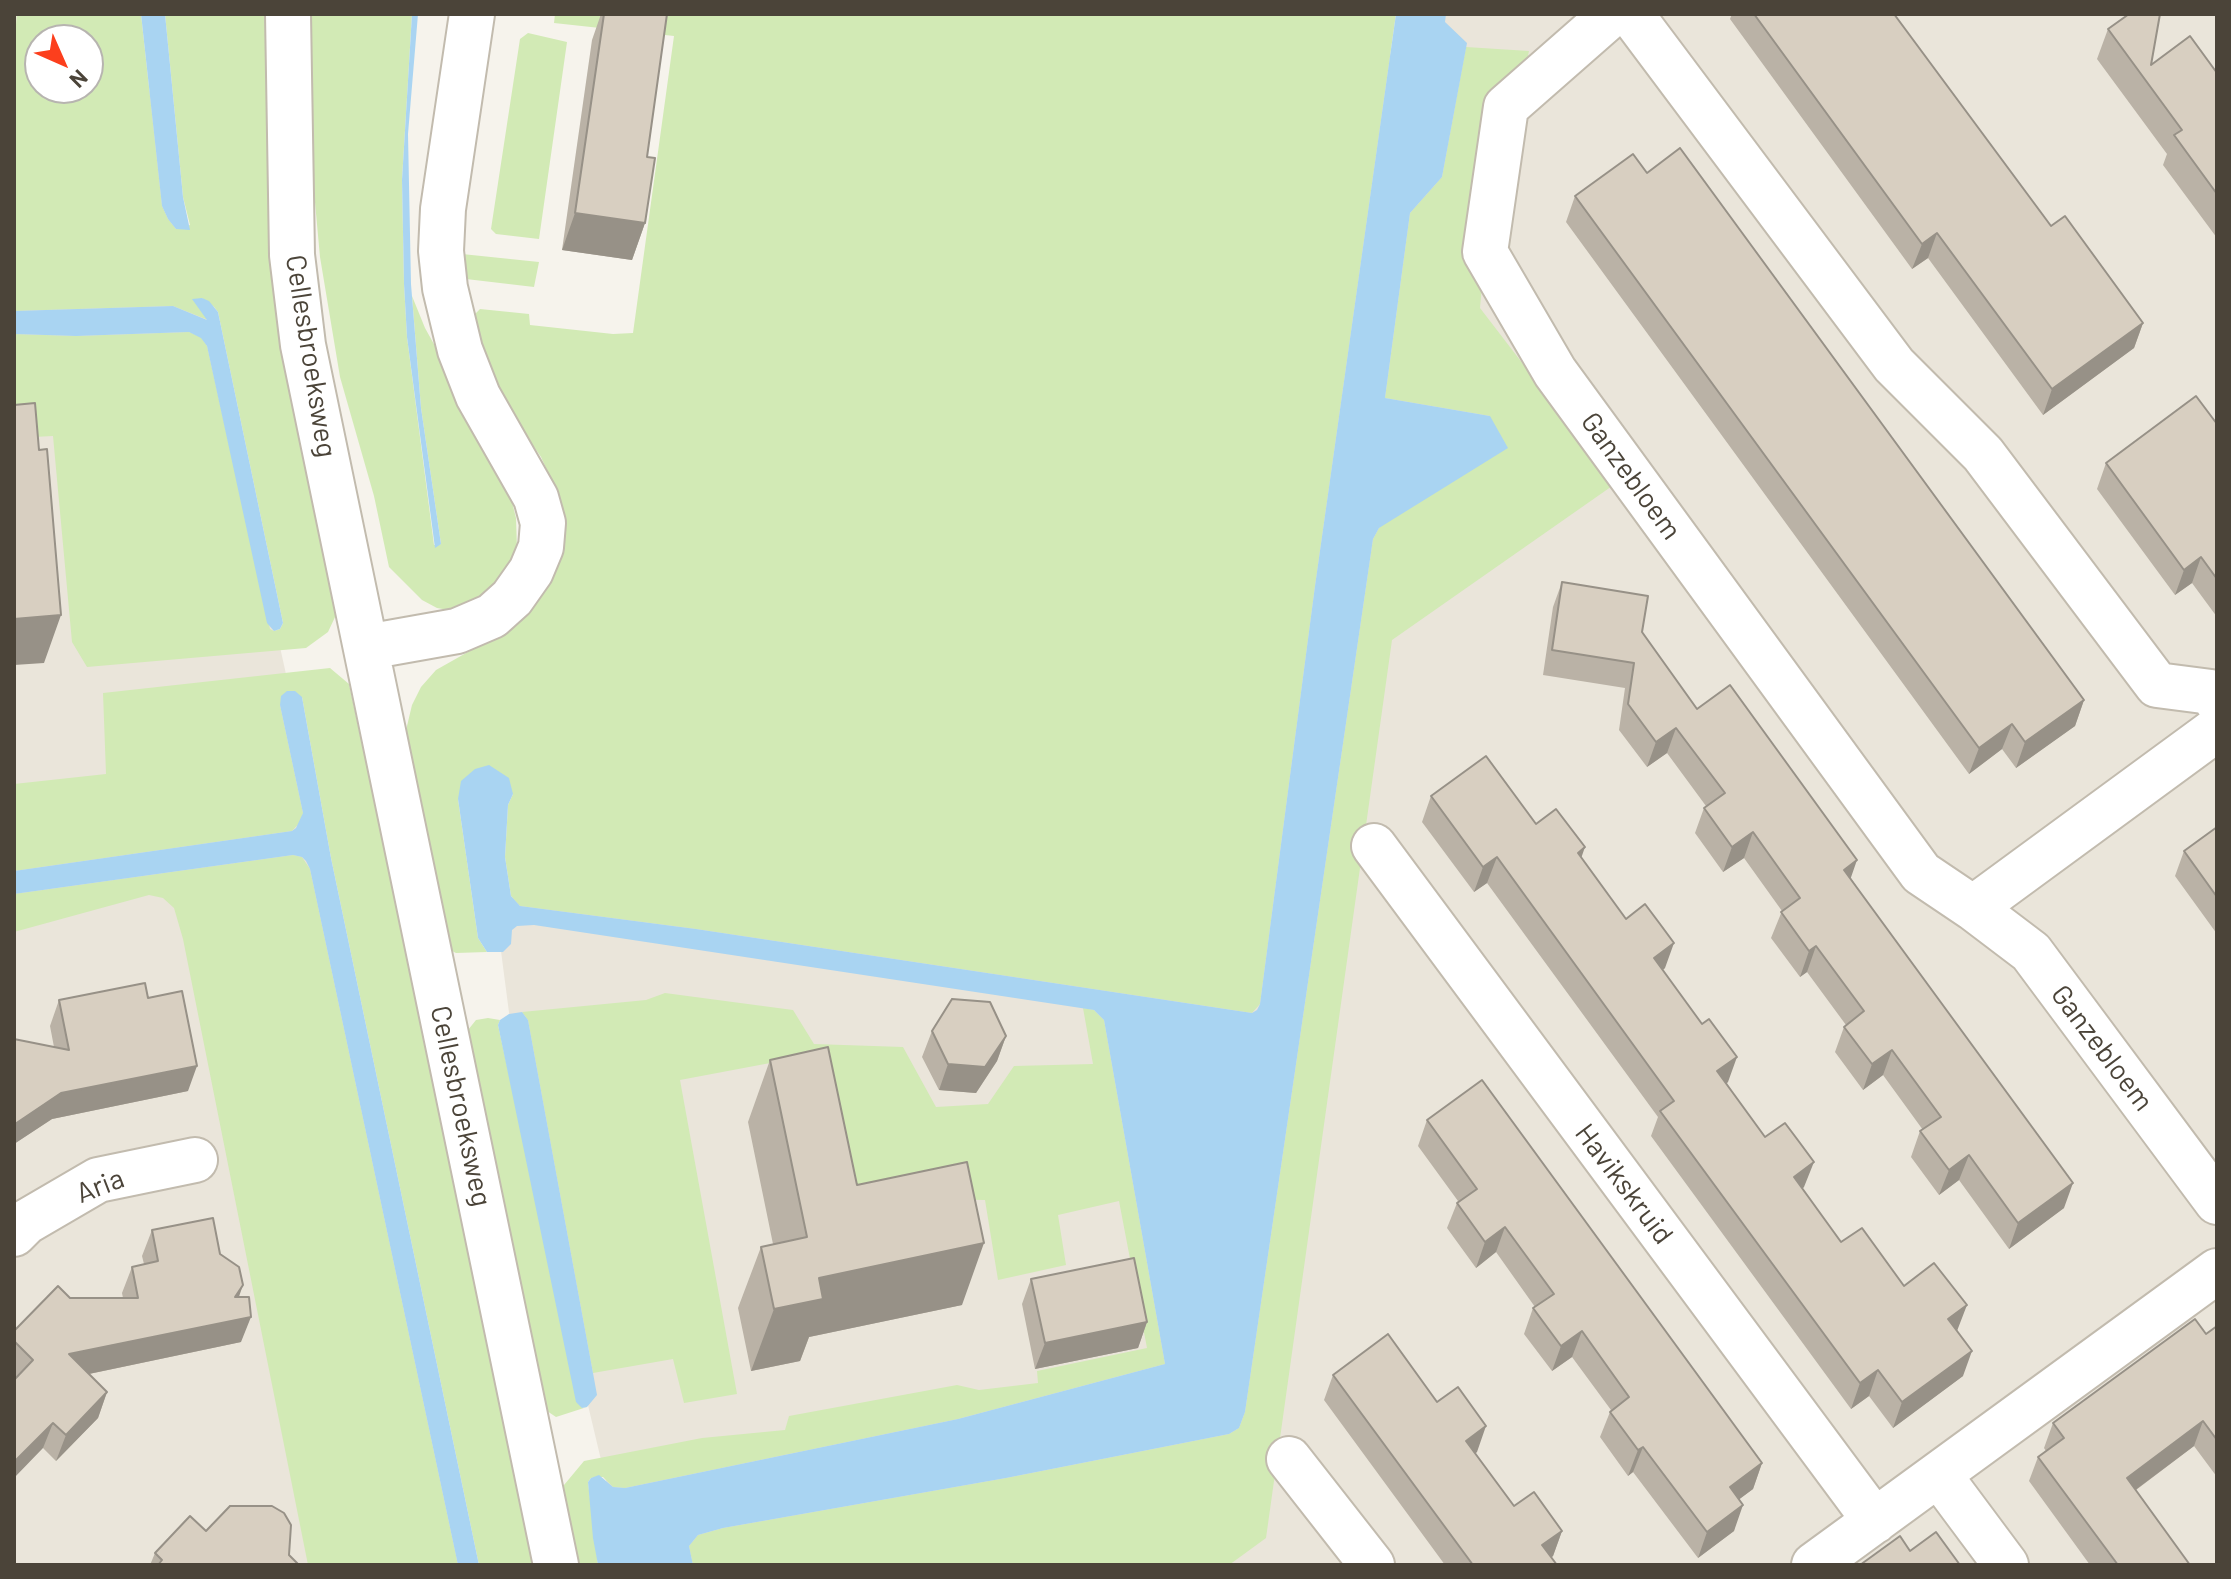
<!DOCTYPE html>
<html>
<head>
<meta charset="utf-8">
<style>
	body { margin:0 }
	#map { position:relative; width:2231px; height:1579px; overflow:hidden; background:#f6f3ec; font-family:Barlow,sans-serif }
	canvas { display:block }
	.frame { position:absolute; inset:0; border:16px solid #4b4439; pointer-events:none }
	.north { position:absolute; left:24px; top:24px; width:80px; height:80px; box-sizing:border-box; background:#fff; border:2px solid #b7b4b0; border-radius:50%; rotate:135deg; font-size:22px; font-weight:700; line-height:32px; text-align:center; color:#4b4439 }
	.north::after { content:''; display:block; margin:auto; width:28px; height:36px; background:#fc3f1d; clip-path:polygon(50% 0,100% 100%,50% 72%,0 100%) }
</style>
</head>
<body>
<div id="map">
<canvas width="2231" height="1579"></canvas>
<div class="frame"></div>
<div class="north">N</div>
</div>
<script>
const g = document.querySelector('canvas').getContext('2d');
g.lineJoin = 'round';
function fillPath(path, color) {
  g.fillStyle = color;
  g.fill(path, 'evenodd');
}
function poly(rows) {
  const path = new Path2D();
  for (const r of rows) {
    path.moveTo(r[0], r[1]);
    for (let i = 2; i < r.length; i += 2) path.lineTo(r[i], r[i + 1]);
  }
  return path;
}
function strokePath(path, color, width, dash) {
  g.strokeStyle = color;
  g.lineWidth = width;
  g.lineCap = dash ? 'butt' : 'round';
  g.setLineDash(dash || []);
  g.stroke(path);
}
function write(font, color, halo, rows, align = 'center') {
  g.font = font + ' Barlow,sans-serif';
  g.lineWidth = 8;
  g.setLineDash([]);
  g.textBaseline = 'middle';
  g.strokeStyle = halo;
  g.fillStyle = color;
  for (const [text, x, y, turn = 0] of rows) {
    g.save();
    g.translate(x, y);
    g.rotate((+turn || 0) * Math.PI / 180);
    g.textAlign = isNaN(turn) ? turn : align;
    if (halo) g.strokeText(text, 0, 0);
    g.fillText(text, 0, 0);
    g.restore();
  }
}
fillPath(poly([
	[14,14,130,14,208,320,293,706,471,1565,14,1565],
	[40,40,88,40,88,88,40,88],
	[1432,14,2217,14,2217,1565,626,1565,582,1380,510,1020,496,913]
]), '#eae5da');
fillPath(poly([
	[17,14,141,14,162,206,168,219,176,229,190,225,183,197,165,14,267,14,329,574,336,615,328,632,306,648,87,667,72,642,53,436,14,438,14,334,76,336,189,332,201,337,207,346,270,629,274,631,280,629,283,623,218,312,214,307,202,298,208,320,173,306,14,311,14,46],
	[40,40,88,40,88,88,40,88],
	[304,14,412,14,402,180,404,284,407,337,434,545,441,544,421,408,412,296,425,328,504,470,516,518,517,549,501,580,476,605,460,612,437,608,422,600,389,567,374,496,340,377,320,257,309,137],
	[555,14,1396,14,1315,586,1260,1004,1252,1013,696,929,520,906,511,896,505,857,508,805,513,794,458,799,478,938,487,952,456,953,448,949,405,747,407,726,412,705,421,687,436,670,498,635,557,505,551,479,541,457,515,420,497,385,479,340,473,316,480,309,529,314,530,325,613,334,633,333,674,36,554,23],
	[528,33,567,42,539,239,496,234,491,229,520,39],
	[1466,47,1529,51,1485,252,1480,308,1615,484,1392,640,1266,1538,1229,1565,693,1565,689,1546,698,1535,723,1528,1006,1478,1229,1434,1239,1428,1245,1412,1373,539,1379,528,1490,416,1385,398,1410,213,1442,177],
	[462,254,539,262,534,287,466,279],
	[330,668,349,684,539,1565,479,1565,331,858,302,697,280,705,303,813,302,820,292,831,14,871,14,784,106,774,103,693],
	[293,855,302,857,310,869,458,1565,308,1565,183,939,174,908,163,898,149,895,14,932,14,894],
	[665,993,793,1010,814,1044,903,1047,936,1107,988,1104,1014,1066,1093,1064,1083,1008,1094,1010,1104,1020,1165,1364,958,1419,625,1488,613,1487,603,1477,591,1478,588,1482,598,1565,574,1565,561,1502,564,1485,584,1461,702,1438,785,1430,789,1416,957,1385,979,1390,1038,1383,1037,1371,1147,1348,1119,1201,1058,1215,1066,1265,998,1280,985,1200,920,1199,840,1215,802,1057,680,1080,737,1394,684,1403,673,1359,593,1373,528,1020,522,1012,646,1000],
	[488,1018,500,1020,498,1025,582,1408,587,1407,556,1417,544,1409,468,1035,468,1030,476,1020]
]), '#d2eab5');
fillPath(poly([
	[141,14,165,14,183,197,190,230,176,229,168,219,162,206],
	[412,14,418,14,408,134,411,284,421,408,441,544,435,548,407,337,404,284,402,180],
	[1396,14,1446,14,1445,22,1467,43,1442,177,1410,213,1385,398,1490,416,1508,448,1379,528,1373,539,1245,1412,1239,1428,1229,1434,1006,1478,723,1528,698,1535,689,1546,693,1565,598,1565,593,1538,588,1482,591,1478,599,1475,613,1487,625,1488,958,1419,1165,1364,1104,1020,1094,1010,534,925,517,926,512,930,511,944,503,952,487,952,478,938,458,799,461,781,475,769,489,765,509,778,513,794,508,805,505,857,511,896,520,906,696,929,1252,1013,1257,1010,1260,1004,1315,586],
	[202,298,209,301,218,312,283,623,280,629,274,631,267,623,207,346,201,338,189,332,76,336,14,334,14,311,173,306,207,320,192,299],
	[287,691,295,691,302,697,331,858,479,1565,458,1565,310,869,306,861,302,857,293,855,14,894,14,871,292,831,296,828,303,813,280,705,281,696],
	[522,1012,528,1020,593,1373,597,1395,587,1407,582,1408,576,1402,498,1025,500,1020,509,1014]
]), '#a9d4f2');
const minor = poly([
	[288,14,292,255,303,345,556,1565],
	[1612,14,1506,107,1485,252,1555,372,1921,873,1973,908,2031,952,2217,1202],
	[1631,14,1894,365,1983,454,2157,685,2211,692,2217,701],
	[367,647,457,631,492,616,512,598,531,571,541,547,543,523,536,498,478,396,460,350,445,288,441,251,443,209,472,14],
	[1374,846,1875,1521],
	[1973,908,2217,729],
	[14,1234,26,1222,98,1180,195,1160],
	[1289,1459,1372,1565],
	[1939,1475,2006,1565],
	[1814,1565,2217,1271]
]);
strokePath(minor, '#c2bbae', 48);
strokePath(minor, '#fff', 44);
fillPath(poly([
	[601,14,667,14,647,157,645,223,632,260,562,250,592,40],
	[1732,14,1894,14,2051,226,2143,323,2134,348,2043,415,1928,258,1912,269,1730,19],
	[2108,29,2151,65,2217,73,2217,238,2163,165,2167,154,2097,59],
	[1647,173,2084,700,2075,726,2016,768,2002,749,1969,774,1566,222,1575,196],
	[2217,424,2217,617,2192,583,2175,595,2097,489,2106,463],
	[1562,582,1642,632,1697,709,1851,878,2064,1208,2009,1249,1959,1180,1939,1195,1911,1157,1920,1131,1923,1130,1883,1075,1863,1090,1835,1052,1844,1027,1846,1025,1807,972,1800,977,1771,938,1782,911,1744,858,1723,872,1695,833,1704,808,1706,806,1667,753,1647,767,1619,730,1625,688,1543,675,1553,607],
	[1431,796,1536,824,1581,858,1626,919,1665,968,1663,970,1728,1082,1726,1084,1765,1137,1804,1187,1802,1189,1841,1242,1904,1286,1957,1331,1963,1376,1893,1428,1869,1396,1851,1409,1651,1136,1658,1117,1487,883,1474,892,1422,822],
	[2217,827,2217,934,2175,876,2184,851],
	[148,998,188,1091,52,1119,14,1144,14,1039,54,1047,50,1026,59,1000],
	[932,1031,1006,1036,997,1061,976,1093,939,1090,922,1057],
	[770,1060,857,1185,962,1305,809,1337,800,1361,751,1371,738,1308,761,1247,773,1244,748,1122],
	[1427,1120,1762,1463,1753,1489,1739,1499,1734,1531,1698,1558,1633,1472,1628,1476,1600,1437,1610,1412,1611,1410,1572,1357,1552,1371,1524,1334,1533,1308,1535,1307,1496,1252,1476,1268,1447,1228,1457,1203,1458,1201,1418,1146],
	[152,1230,220,1254,239,1297,241,1342,89,1374,107,1392,98,1418,56,1461,43,1448,16,1378,14,1376,14,1331,70,1298,123,1298,122,1293,132,1267,144,1264,142,1256],
	[1031,1279,1147,1322,1138,1348,1035,1369,1022,1304],
	[2217,1326,2217,1477,2194,1446,2136,1490,2190,1565,2090,1565,2029,1481,2038,1457,2046,1451,2044,1448,2053,1423,2206,1334],
	[1333,1375,1437,1402,1477,1452,1475,1453,1514,1506,1562,1531,1553,1556,1551,1558,1557,1565,1445,1565,1324,1400],
	[206,1531,289,1555,299,1565,150,1565,155,1553]
]), '#bab2a6');
fillPath(poly([
	[575,213,645,223,632,260,562,250],
	[1937,233,1928,258,1912,269,1922,244],
	[2143,323,2134,348,2043,415,2052,389],
	[2201,557,2192,583,2175,595,2184,570],
	[61,615,44,663,14,665,14,619],
	[2084,700,2075,726,2016,768,2025,742],
	[2012,724,2002,749,1969,774,1979,748],
	[1676,728,1667,753,1647,767,1656,742],
	[1753,832,1744,858,1723,872,1732,847],
	[1585,847,1576,873,1578,853],
	[1497,857,1487,883,1474,892,1483,867],
	[1857,860,1848,886,1844,870],
	[1674,943,1665,968,1645,983,1654,958],
	[1816,946,1807,972,1800,977,1809,951],
	[1006,1036,997,1061,976,1093,939,1090,948,1064],
	[1892,1050,1883,1075,1863,1090,1872,1064],
	[1737,1057,1728,1082,1707,1097,1717,1071],
	[197,1066,188,1091,52,1119,14,1144,14,1128,15,1124,61,1093],
	[1969,1155,1959,1180,1939,1195,1949,1170],
	[1814,1162,1804,1187,1784,1202,1794,1177],
	[2073,1183,2064,1208,2009,1249,2018,1223],
	[1505,1227,1496,1252,1476,1268,1485,1242],
	[984,1243,962,1305,809,1337,800,1361,751,1371,774,1309,819,1278],
	[243,1285,234,1311,251,1317,241,1342,60,1380,69,1354,235,1297],
	[1967,1305,1957,1331,1948,1319],
	[1147,1322,1138,1348,1035,1369,1045,1343],
	[1582,1331,1572,1357,1552,1371,1561,1346],
	[1972,1351,1963,1376,1893,1428,1902,1402],
	[1878,1370,1869,1396,1851,1409,1860,1383],
	[107,1392,98,1418,56,1461,66,1435],
	[2203,1421,2194,1446,2118,1503,2127,1478],
	[53,1423,43,1448,14,1478,14,1462],
	[1486,1426,1477,1452,1457,1467,1466,1441],
	[1643,1447,1633,1472,1628,1476,1638,1450],
	[1762,1463,1753,1489,1721,1513,1730,1487],
	[1743,1505,1734,1531,1698,1558,1707,1532],
	[1562,1531,1553,1556,1541,1565,1542,1545]
]), '#979187');
const building = poly([
	[604,14,667,14,647,157,655,158,645,223,575,213,604,14],
	[1754,14,1894,14,2051,226,2065,216,2143,323,2052,389,1937,233,1922,244,1754,14],
	[2129,14,2160,14,2151,65,2190,36,2217,73,2217,194,2174,135,2182,130,2108,29,2129,14],
	[1680,148,2084,700,2025,742,2012,724,1979,748,1575,196,1633,154,1647,173,1680,148],
	[2196,396,2217,424,2217,579,2201,557,2184,570,2106,463,2196,396],
	[35,403,39,450,47,449,61,615,14,619,14,405,35,403],
	[1562,582,1648,596,1642,632,1697,709,1730,685,1857,860,1844,870,2073,1183,2018,1223,1969,1155,1949,1170,1920,1131,1941,1117,1892,1050,1872,1064,1844,1027,1864,1011,1816,946,1809,951,1781,912,1800,898,1753,832,1732,847,1704,808,1725,793,1676,728,1656,742,1628,704,1634,663,1552,650,1562,582],
	[1486,756,1536,824,1556,809,1585,847,1578,853,1626,919,1645,904,1660,924,1674,943,1654,958,1702,1024,1709,1019,1737,1057,1717,1071,1765,1137,1785,1123,1800,1143,1814,1162,1794,1177,1841,1242,1862,1228,1904,1286,1934,1263,1967,1305,1948,1319,1972,1351,1902,1402,1878,1370,1860,1383,1660,1111,1674,1101,1497,857,1483,867,1431,796,1486,756],
	[2217,827,2217,897,2184,851,2217,827],
	[145,983,148,998,182,991,197,1066,61,1093,15,1124,14,1123,14,1039,69,1050,59,1000,145,983],
	[952,999,990,1002,1006,1036,985,1067,948,1064,932,1031,952,999],
	[828,1047,857,1185,967,1162,984,1243,819,1278,823,1299,774,1309,761,1247,807,1237,770,1060,828,1047],
	[1482,1080,1762,1463,1730,1487,1743,1505,1707,1532,1643,1447,1638,1450,1610,1412,1629,1397,1582,1331,1561,1346,1533,1308,1554,1294,1505,1227,1485,1242,1457,1203,1477,1189,1427,1120,1482,1080],
	[213,1218,220,1254,239,1267,243,1285,235,1297,249,1297,251,1317,69,1354,107,1392,66,1435,53,1423,14,1462,14,1380,33,1360,14,1341,14,1331,58,1286,70,1298,138,1298,132,1267,158,1261,152,1230,213,1218],
	[1134,1258,1147,1322,1045,1343,1031,1279,1134,1258],
	[2195,1319,2206,1334,2217,1326,2217,1440,2203,1421,2127,1478,2190,1565,2118,1565,2038,1457,2064,1438,2053,1423,2195,1319],
	[1388,1334,1437,1402,1458,1387,1486,1426,1466,1441,1514,1506,1534,1492,1562,1531,1542,1545,1557,1565,1473,1565,1333,1375,1388,1334],
	[230,1506,272,1506,284,1513,291,1525,289,1555,299,1565,158,1565,162,1560,155,1553,190,1516,206,1531,230,1506],
	[1936,1532,1960,1565,1860,1565,1900,1536,1910,1551,1936,1532]
]);
fillPath(building, '#d8cfc1');
strokePath(building, '#979187', 2);
write('28px', '#4b4439', '#fff', [
	["Cellesbroeksweg",311,356,81],
	["Ganzebloem",1631,476,54],
	["Ganzebloem",2102,1048,53],
	["Cellesbroeksweg",461,1106,78],
	["Havikskruid",1624,1184,53],
	["Aria",100,1186,-21]
]);
</script>
</body>
</html>
